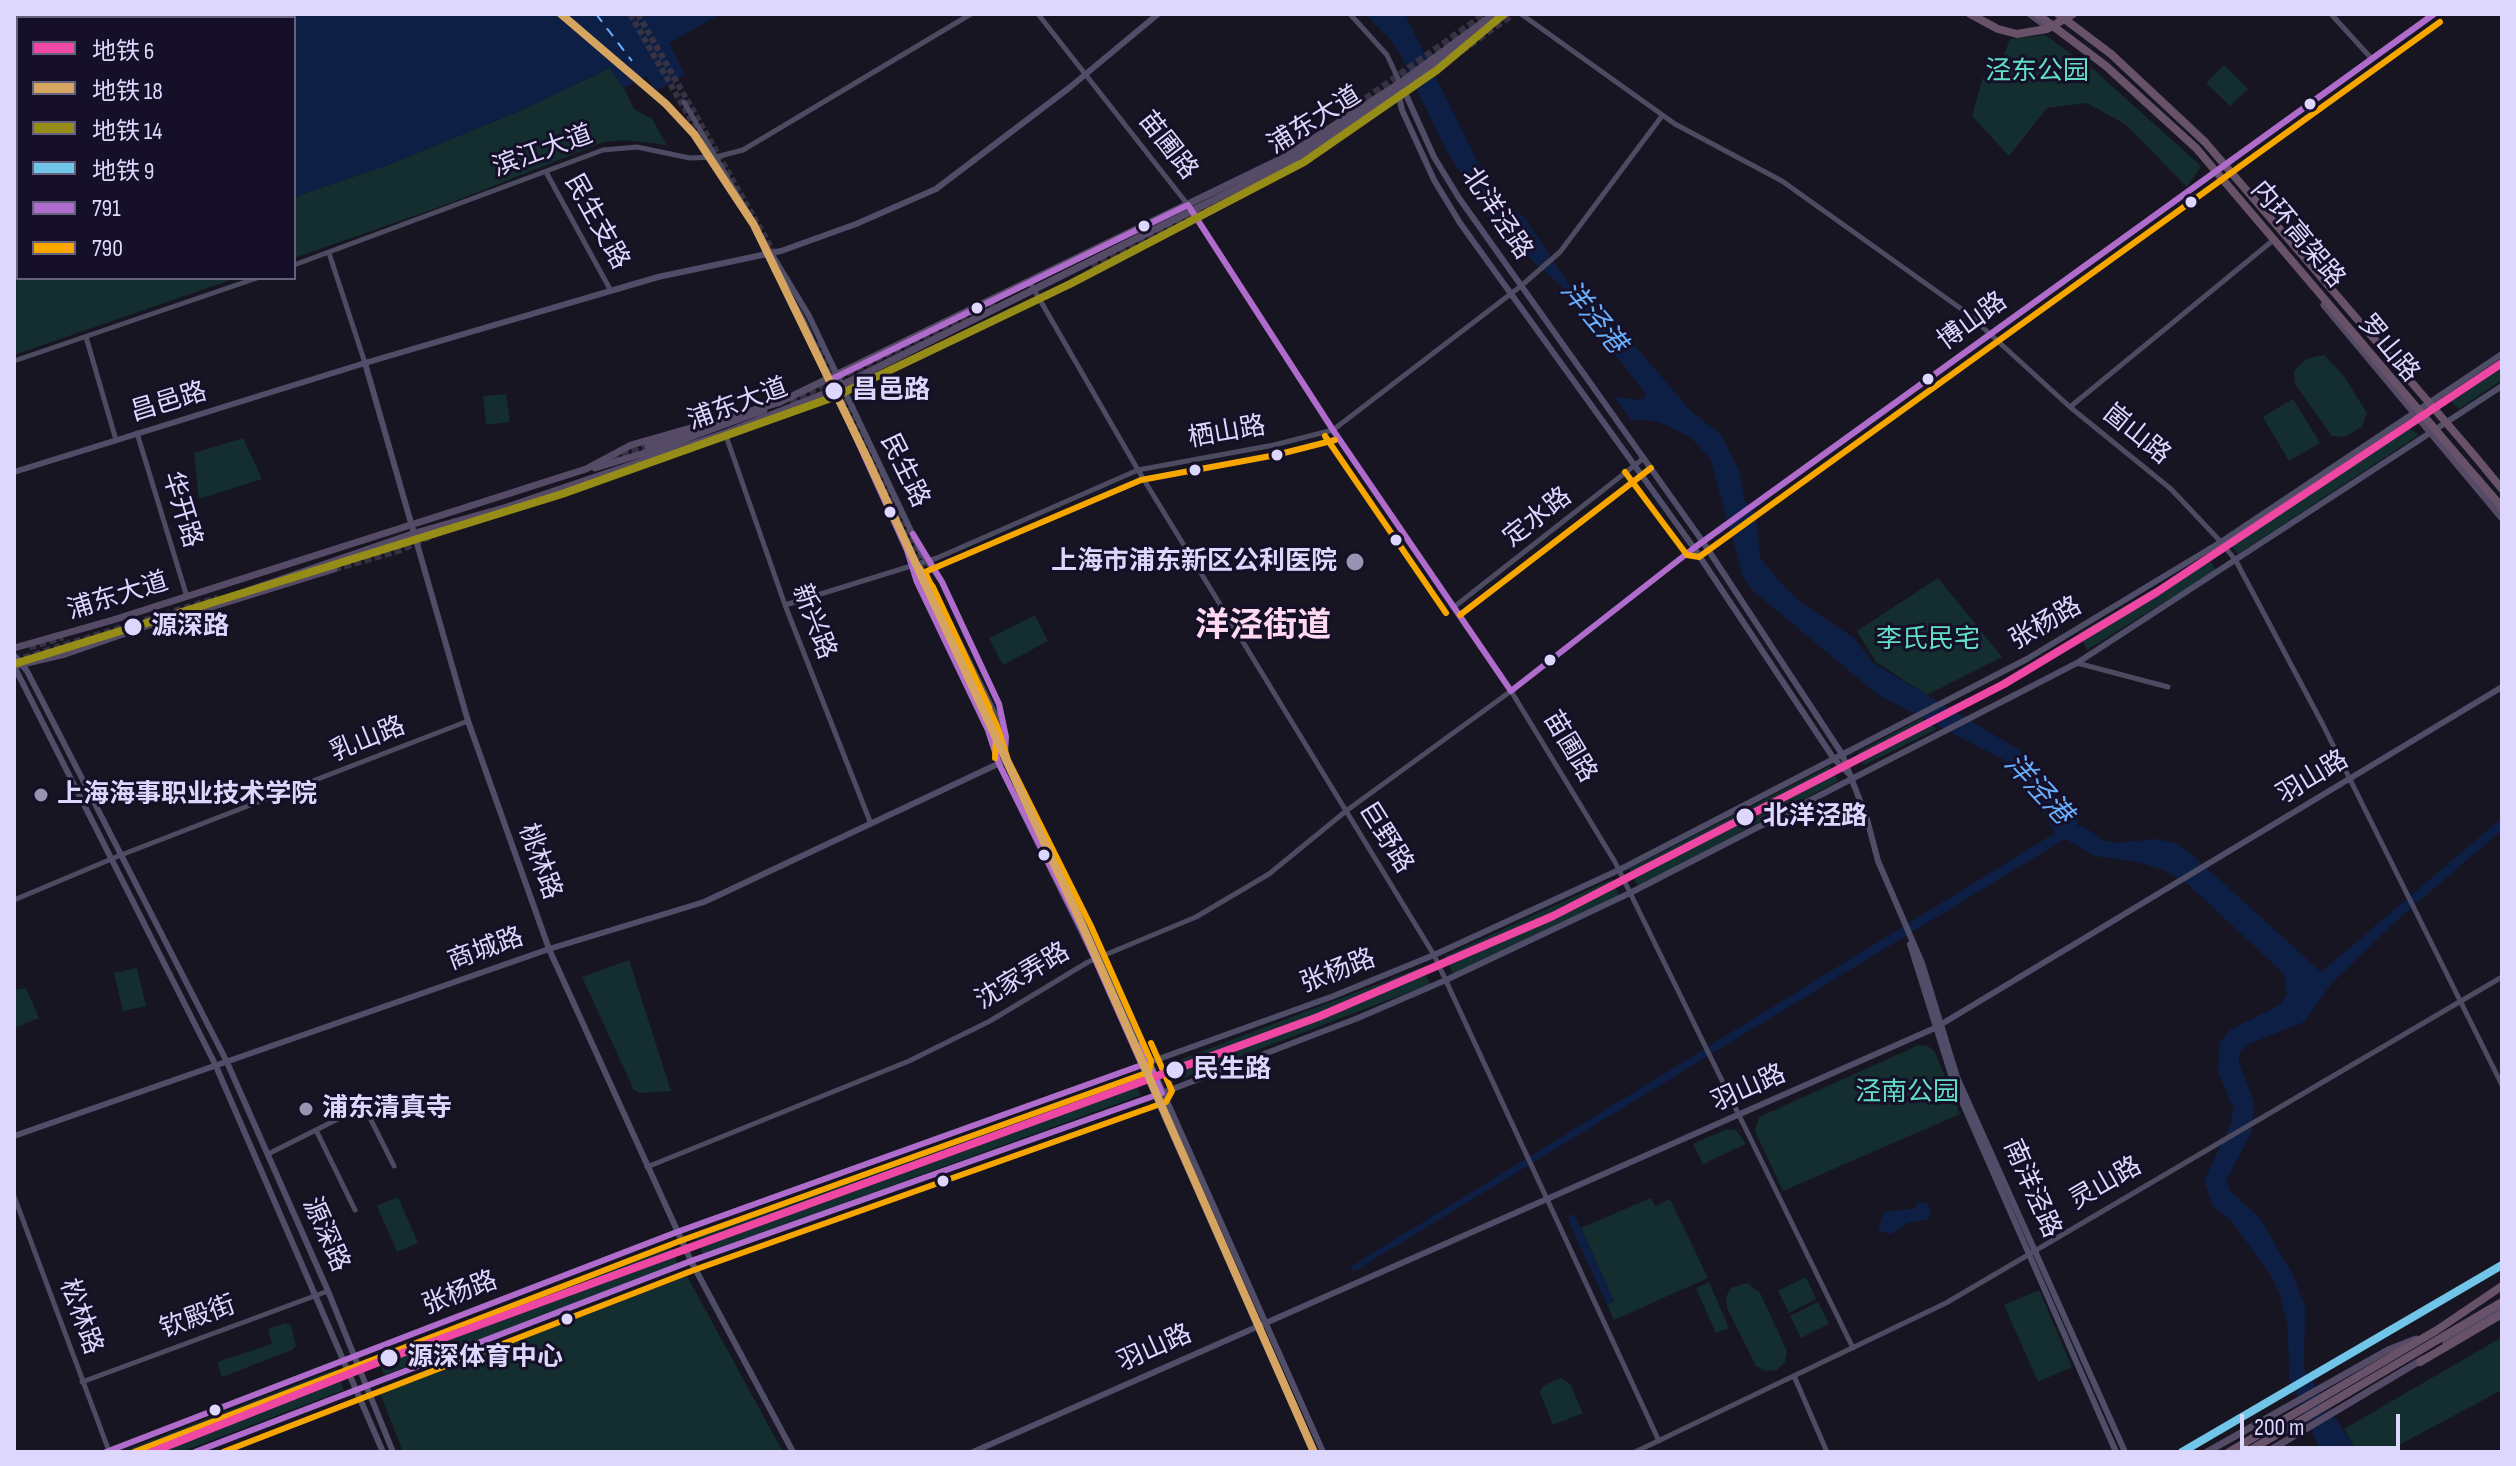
<!DOCTYPE html>
<html>
<head>
<meta charset="utf-8">
<style>
	body { margin:0 }
	#map { position:relative; width:2516px; height:1466px; overflow:hidden; background:#181522; font-family:"Sofia Sans Condensed","Noto Sans SC",sans-serif }
	canvas { display:block }
	.frame { position:absolute; inset:0; border:16px solid #ddd7fe; pointer-events:none }
	.legend { position:absolute; left:16px; top:16px; width:280px; height:264px; box-sizing:border-box; background:#151027; border:2px solid #65607d; margin:0; padding:10px 14px; list-style:none; font-size:24px; color:#ddd7fe }
	.legend li { display:flex; align-items:center; gap:16px; height:40px }
	.legend b { width:40px; border:2px solid #65607d }
	.scale { position:absolute; left:2240px; top:1414px; width:160px; height:36px; box-sizing:border-box; border:4px solid #ddd7fe; border-top:0; padding-left:10px; font-size:24px; line-height:28px; white-space:nowrap; color:#ddd7fe; -webkit-text-stroke:6px #151027; paint-order:stroke }
</style>
</head>
<body>
<div id="map">
<canvas width="2516" height="1466"></canvas>
<div class="frame"></div>
<ul class="legend">
<li><b style="height:10px;background:#ee47a4"></b>地铁 6</li>
<li><b style="height:10px;background:#d6a461"></b>地铁 18</li>
<li><b style="height:10px;background:#958d17"></b>地铁 14</li>
<li><b style="height:10px;background:#71c5e8"></b>地铁 9</li>
<li><b style="height:10px;background:#b06ccc"></b>791</li>
<li><b style="height:10px;background:#f7a600"></b>790</li>
</ul>
<div class="scale">200 m</div>
</div>
<script>
const g = document.querySelector('canvas').getContext('2d');
g.lineJoin = 'round';
function fillPath(path, color) {
  g.fillStyle = color;
  g.fill(path, 'evenodd');
}
function poly(rows) {
  const path = new Path2D();
  for (const r of rows) {
    path.moveTo(r[0], r[1]);
    for (let i = 2; i < r.length; i += 2) path.lineTo(r[i], r[i + 1]);
  }
  return path;
}
function strokePath(path, color, width, dash) {
  g.strokeStyle = color;
  g.lineWidth = width;
  g.lineCap = dash ? 'butt' : 'round';
  g.setLineDash(dash || []);
  g.stroke(path);
}
function write(font, color, halo, rows, align = 'center') {
  g.font = font + ' "Sofia Sans Condensed","Noto Sans SC",sans-serif';
  g.lineWidth = 6;
  g.setLineDash([]);
  g.textBaseline = 'middle';
  g.strokeStyle = halo;
  g.fillStyle = color;
  for (const [text, x, y, turn = 0] of rows) {
    g.save();
    g.translate(x, y);
    g.rotate((+turn || 0) * Math.PI / 180);
    g.textAlign = isNaN(turn) ? turn : align;
    if (halo) g.strokeText(text, 0, 0);
    g.fillText(text, 0, 0);
    g.restore();
  }
}
fillPath(poly([
	[2045,35,2094,70,2201,166,2187,187,2125,124,2087,103,2047,108,2009,156,1972,116,1982,80,2003,58,2010,39],
	[2224,65,2248,89,2230,106,2206,83],
	[610,68,617,74,634,109,652,119,667,145,625,140,604,142,448,204,294,258,294,197,385,166,515,113],
	[14,266,18,266,18,278,236,278,14,355],
	[2324,355,2344,376,2367,413,2362,427,2345,437,2332,436,2295,384,2294,371,2306,359],
	[2502,359,2502,380,2459,409,2446,396],
	[506,394,510,422,486,425,483,396],
	[2293,399,2320,443,2289,461,2263,417],
	[2406,426,2419,435,2238,554,2229,543],
	[243,438,262,479,199,499,194,453],
	[2208,557,2216,570,2087,650,2079,633],
	[1938,578,2002,657,1927,695,1876,662,1857,631],
	[1035,615,1048,641,1003,665,989,638],
	[1922,718,1937,729,1864,765,1858,752],
	[1830,766,1838,781,1638,886,1629,869],
	[1612,879,1620,898,1453,973,1445,956],
	[629,960,671,1091,640,1093,634,1090,582,977],
	[1422,967,1430,984,1168,1084,1161,1067],
	[137,968,146,1006,123,1011,114,973],
	[26,988,39,1018,14,1028,14,990],
	[1919,1045,1928,1046,1935,1052,1960,1114,1783,1191,1755,1131,1759,1117],
	[1131,1075,1141,1095,703,1254,694,1235],
	[1727,1129,1736,1130,1746,1144,1703,1164,1693,1144],
	[398,1197,418,1243,397,1252,377,1206],
	[1651,1198,1655,1206,1670,1199,1708,1278,1614,1320,1607,1304,1614,1301,1581,1228],
	[671,1246,679,1267,384,1375,376,1356],
	[687,1276,783,1452,403,1452,380,1393],
	[1806,1277,1816,1299,1789,1313,1778,1291],
	[1709,1282,1729,1328,1716,1333,1696,1288],
	[1747,1283,1760,1293,1787,1351,1785,1362,1777,1370,1766,1371,1756,1366,1727,1308,1726,1297,1731,1288],
	[2039,1290,2072,1367,2038,1382,2004,1305],
	[1818,1302,1829,1324,1801,1338,1790,1316],
	[285,1323,291,1325,296,1346,292,1350,222,1377,217,1362,272,1344,268,1329],
	[2502,1337,2502,1390,2386,1452,2357,1452,2344,1429],
	[336,1369,344,1390,181,1452,121,1452],
	[1561,1378,1570,1384,1583,1413,1553,1425,1540,1393,1543,1386]
]), '#142d2f');
fillPath(poly([
	[14,14,721,14,669,43,685,75,655,91,647,76,623,88,610,68,515,113,385,166,294,197,294,18,18,18,18,266,14,266],
	[1365,14,1405,14,1487,181,1510,209,1524,217,1568,283,1586,300,1595,300,1692,412,1721,435,1740,473,1744,500,1756,515,1760,557,1777,579,1800,602,1854,638,1873,663,2018,749,2062,795,2076,815,2078,826,2085,827,2102,840,2117,843,2156,839,2175,843,2190,853,2321,972,2502,818,2502,830,2396,921,2332,983,2304,1022,2251,1043,2241,1050,2238,1060,2254,1103,2252,1131,2226,1181,2230,1191,2260,1218,2294,1277,2305,1307,2304,1369,2357,1452,2321,1452,2289,1378,2288,1327,2280,1295,2270,1274,2233,1223,2213,1206,2204,1181,2232,1121,2233,1107,2218,1072,2220,1043,2228,1031,2280,1005,2287,995,2284,974,2189,885,2164,870,2138,862,2095,856,2065,839,1353,1272,1350,1267,2055,833,2033,792,2008,770,2006,761,1877,694,1751,589,1743,577,1710,458,1692,439,1671,427,1655,421,1631,420,1614,397,1638,400,1645,398,1645,393,1563,287,1499,232,1446,150,1401,56,1390,39],
	[1916,1203,1927,1203,1931,1210,1929,1219,1908,1223,1891,1234,1878,1230,1884,1212,1917,1208],
	[1574,1214,1614,1300,1607,1304,1571,1227,1569,1216]
]), '#0e1f45');
strokePath(poly([
	[596,14,632,61],
	[75,18,87,14],
	[282,18,293,14],
	[14,31,18,31],
	[14,94,18,93]
]), '#67affc', 2, [10, 8]);
strokePath(poly([
	[630,14,714,160],
	[638,14,776,256],
	[754,228,770,257],
	[818,342,931,585],
	[913,560,926,588]
]), '#363243', 6, [6, 3]);
strokePath(poly([
	[1461,51,1513,14],
	[1340,117,1485,14],
	[1291,164,1345,130],
	[1091,265,1263,179],
	[790,401,998,300],
	[612,458,648,446],
	[334,569,400,550,459,523],
	[29,647,63,637],
	[14,661,218,598]
]), '#363243', 7, [7, 3.5]);
strokePath(poly([
	[1038,14,1188,205,1333,430,1511,691,1615,862,1853,1348],
	[1350,14,1387,55,1400,83],
	[1521,14,1675,124,1782,181,1967,313,2070,407,2171,489,2221,542,2236,561,2322,723,2502,1085],
	[2331,14,2371,58],
	[684,102,771,253],
	[546,172,611,291],
	[329,253,365,363],
	[294,265,603,150,637,147,690,158,716,157,743,150,971,14],
	[1029,281,1138,470,1434,955,1659,1441],
	[86,337,116,440],
	[14,361,257,278],
	[2070,407,2271,242],
	[137,433,187,597],
	[725,433,785,605,871,824],
	[785,605,937,558,1138,470,1274,445,1333,430,1521,286,1560,252,1662,116],
	[1454,607,1644,458],
	[2077,663,2168,687],
	[14,900,121,855,468,721],
	[316,1130,355,1210],
	[268,1154,364,1106,394,1166],
	[647,1167,909,1061,990,1021,1088,962,1196,917,1269,874,1346,811,1511,691,1694,548],
	[14,1196,109,1451],
	[1794,1376,1827,1452],
	[82,1382,328,1291],
	[1635,1452,1946,1303,2502,977]
]), '#4d4b62', 5);
strokePath(poly([
	[1402,86,1434,157,1459,198,1703,542,1842,754,1867,819,1878,861,1922,963,1957,1077,2125,1452],
	[1398,92,1402,110,1434,180,1460,223,1694,548,1834,759,1849,774],
	[771,253,809,316,921,552,942,582,999,704,1006,737,1005,760,1150,1063,1323,1452],
	[771,253,774,269,803,320,907,550,917,582,988,730,999,764,1095,959,1313,1452],
	[365,363,468,721,549,949,691,1261,793,1452],
	[14,472,365,363,658,277,781,251,856,224,936,189,1069,88,1158,14],
	[1694,548,2434,14],
	[931,585,1003,730],
	[926,588,984,715],
	[14,655,27,671,226,1060,328,1291,393,1452],
	[14,666,215,1064,383,1452],
	[1910,944,1953,1081,2116,1452],
	[14,1136,549,949,704,902,1002,762],
	[106,1452,677,1232,1331,997,1434,955,1619,870,2027,659,2221,542,2502,354],
	[195,1452,691,1261,1170,1090,1358,1018,1446,980,1630,893,2077,663,2502,386],
	[973,1452,1935,1028,2502,687]
]), '#504d68', 6);
strokePath(poly([
	[2030,14,2042,23],
	[2324,305,2502,518],
	[648,446,703,428],
	[595,468,658,449,764,410],
	[192,613,334,569],
	[14,648,113,620,586,469,631,445,778,403,1285,157,1400,83,1494,14],
	[14,666,65,654,415,533,507,507,725,433,826,393,1290,162,1403,89,1506,14],
	[2446,1343,2502,1308],
	[2207,1452,2388,1350,2416,1339],
	[2267,1452,2423,1359]
]), '#564b67', 7);
strokePath(poly([
	[2474,455,2502,489],
	[2463,462,2502,507],
	[2420,1362,2502,1314],
	[2229,1452,2437,1330,2502,1286],
	[2247,1452,2502,1302]
]), '#68526a', 8);
strokePath(poly([
	[1970,14,1998,29,2017,34,2047,29,2073,14],
	[2037,14,2106,66,2196,148,2463,462],
	[2058,14,2111,54,2205,142,2474,455]
]), '#68526a', 8);
strokePath(poly([
	[913,534,942,582,999,704,1006,737,1004,756],
	[1511,691,1694,548,2434,14],
	[106,1452,677,1232,1142,1065,1082,930,999,764,988,730,917,582,907,550,830,380,1188,205,1333,430,1511,691],
	[195,1452,691,1261,1162,1093,1141,1045]
]), '#b06ccc', 6);
strokePath(poly([
	[1325,436,1446,613],
	[1625,472,1687,555,1699,557,2440,22],
	[919,567,933,587,989,707,996,738,995,758],
	[1460,615,1651,468],
	[134,1452,680,1241,1149,1072,1151,1061,1091,926,1008,760,997,726,925,572,1141,480,1276,455,1335,440],
	[223,1452,694,1270,1166,1102,1172,1091,1151,1043]
]), '#f7a600', 6);
strokePath(poly([
	[152,1452,389,1358,1318,1017,1553,916,2004,684,2157,592,2502,363]
]), '#ee47a4', 8);
strokePath(poly([
	[561,14,666,104,694,134,754,225,868,460,1079,918,1314,1452]
]), '#d6a461', 8);
strokePath(poly([
	[14,664,562,494,834,397,1070,284,1304,162,1437,70,1504,14]
]), '#958d17', 8);
strokePath(poly([
	[2182,1452,2502,1265]
]), '#71c5e8', 8);
for (const [x, y, r, color] of [
	[2310,104,7,"#ddd7fe"],
	[2191,202,7,"#ddd7fe"],
	[1144,226,7,"#ddd7fe"],
	[977,308,7,"#ddd7fe"],
	[1928,379,7,"#ddd7fe"],
	[834,391,10,"#ddd7fe"],
	[1277,455,7,"#ddd7fe"],
	[1195,470,7,"#ddd7fe"],
	[890,512,7,"#ddd7fe"],
	[1396,540,7,"#ddd7fe"],
	[1355,562,10,"#9893b1"],
	[133,627,10,"#ddd7fe"],
	[1550,660,7,"#ddd7fe"],
	[41,795,8,"#9893b1"],
	[1745,817,10,"#ddd7fe"],
	[1044,855,7,"#ddd7fe"],
	[1175,1070,10,"#ddd7fe"],
	[306,1109,8,"#9893b1"],
	[943,1181,7,"#ddd7fe"],
	[567,1319,7,"#ddd7fe"],
	[389,1358,10,"#ddd7fe"],
	[215,1410,7,"#ddd7fe"]
]) {
  const dot = new Path2D();
  dot.arc(x, y, r, 0, 2 * Math.PI);
  g.fillStyle = color;
  g.fill(dot);
  strokePath(dot, '#151027', 3);
}
write('26px', '#63dec6', '#151027', [
	["泾东公园",2037,72],
	["李氏民宅",1928,640],
	["泾南公园",1907,1093]
]);
write('26px', '#ddd7fe', '#151027', [
	["浦东大道",1315,121,-32],
	["苗圃路",1167,146,52],
	["滨江大道",543,152,-20],
	["北洋泾路",1496,214,56],
	["民生支路",596,222,61],
	["内环高架路",2297,235,50],
	["博山路",1973,322,-36],
	["罗山路",2388,349,50],
	["昌邑路",169,403,-17],
	["浦东大道",738,405,-20],
	["栖山路",1227,433,-10],
	["崮山路",2136,435,39],
	["民生路",904,471,64],
	["华开路",181,510,73],
	["定水路",1538,518,-38],
	["浦东大道",118,597,-17],
	["新兴路",813,622,69],
	["张杨路",2046,624,-30],
	["乳山路",368,740,-22],
	["苗圃路",1569,747,59],
	["羽山路",2313,778,-31],
	["巨野路",1385,838,58],
	["桃林路",539,862,70],
	["商城路",486,950,-20],
	["张杨路",1338,972,-21],
	["沈家弄路",1023,977,-31],
	["羽山路",1749,1089,-24],
	["灵山路",2106,1184,-30],
	["南洋泾路",2031,1189,66],
	["源深路",325,1235,66],
	["张杨路",460,1294,-21],
	["松林路",80,1317,70],
	["钦殿街",198,1318,-20],
	["羽山路",1155,1349,-24]
]);
write('bold 26px', '#ddd7fe', '#151027', [
	["昌邑路",852,391],
	["源深路",151,627],
	["北洋泾路",1763,817],
	["民生路",1193,1070],
	["源深体育中心",407,1358]
], 'left');
write('bold 26px', '#ddd7fe', '#151027', [
	["上海市浦东新区公利医院",1337,562,"right"],
	["上海海事职业技术学院",57,795],
	["浦东清真寺",322,1109]
], 'left');
write('italic 28px', '#67affc', '#151027', [
	["洋泾港",1592,318,50],
	["洋泾港",2037,790,47]
]);
write('bold 34px', '#fed9ef', '#151027', [
	["洋泾街道",1263,627]
]);
</script>
</body>
</html>
